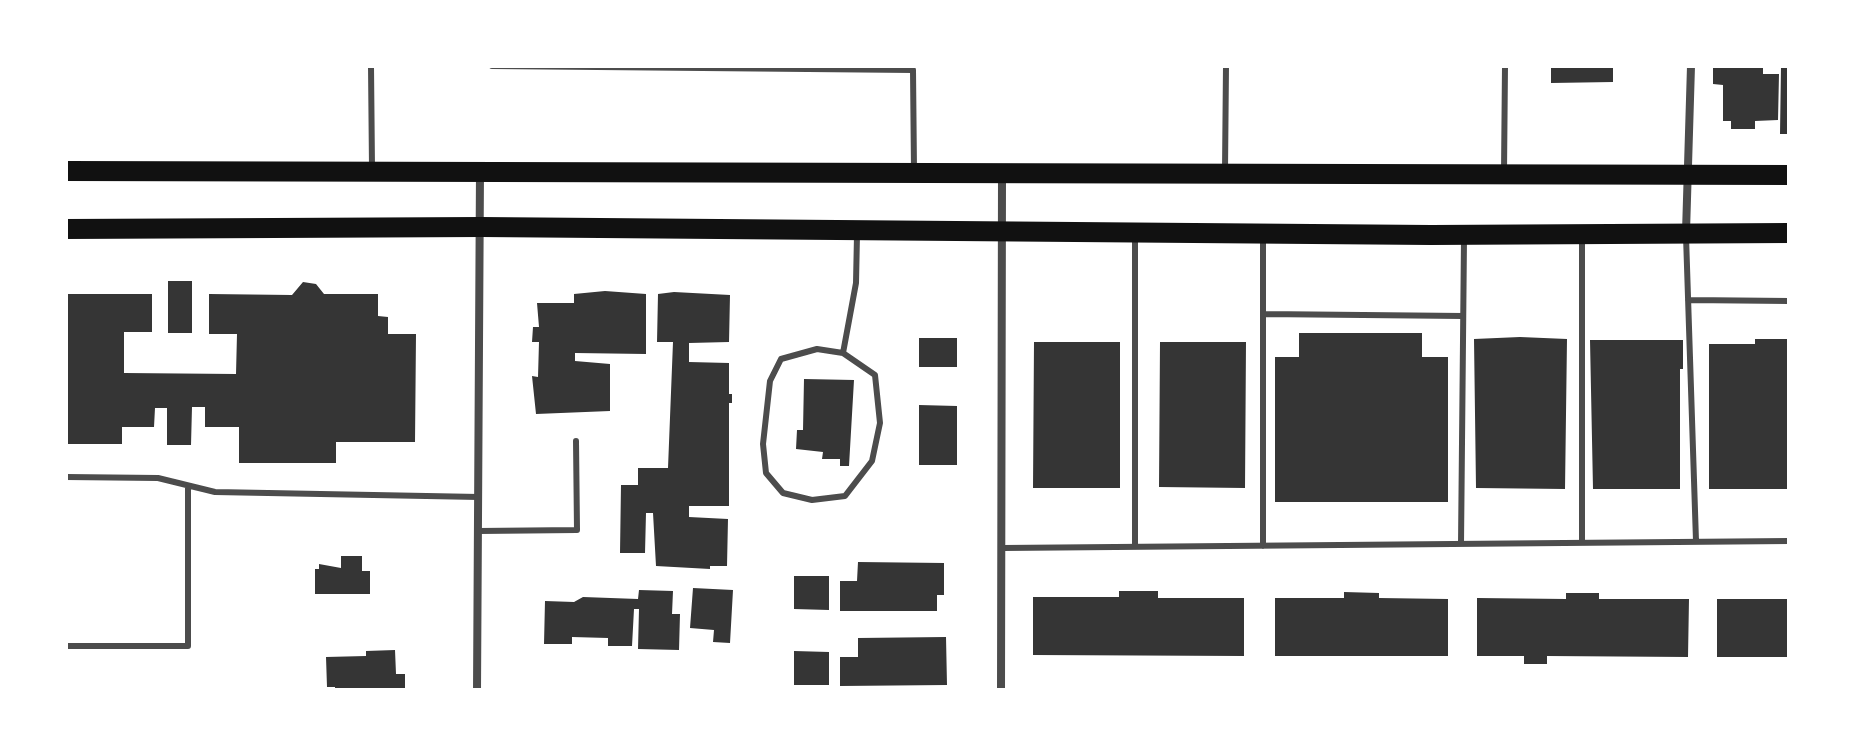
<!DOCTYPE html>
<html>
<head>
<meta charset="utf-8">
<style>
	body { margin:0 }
	#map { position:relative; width:1855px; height:756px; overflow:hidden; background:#fff; font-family:"Sofia Sans Condensed",sans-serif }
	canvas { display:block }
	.frame { position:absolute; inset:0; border:68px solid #fff; pointer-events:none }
</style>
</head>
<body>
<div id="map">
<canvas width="1855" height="756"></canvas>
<div class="frame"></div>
</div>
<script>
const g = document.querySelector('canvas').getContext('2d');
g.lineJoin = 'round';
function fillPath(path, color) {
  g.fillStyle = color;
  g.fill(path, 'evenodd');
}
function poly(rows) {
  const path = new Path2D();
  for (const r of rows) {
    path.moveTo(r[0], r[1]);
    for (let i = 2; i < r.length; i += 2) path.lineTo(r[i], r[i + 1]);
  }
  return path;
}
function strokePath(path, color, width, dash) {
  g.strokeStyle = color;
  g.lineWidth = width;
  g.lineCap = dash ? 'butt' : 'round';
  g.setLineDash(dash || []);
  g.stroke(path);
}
fillPath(poly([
	[1551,66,1613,66,1613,82,1551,83],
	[1713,66,1763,66,1763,74,1779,74,1778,120,1755,121,1755,129,1731,129,1731,121,1723,121,1723,85,1713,84],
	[1781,66,1789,66,1789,134,1780,134],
	[168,281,192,281,192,333,168,333],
	[303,282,316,284,324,294,378,294,378,316,388,317,388,334,416,334,415,442,336,442,336,463,239,463,239,427,205,427,205,407,192,407,191,445,167,445,167,408,155,408,154,427,122,427,122,444,66,444,66,294,152,294,152,332,124,332,124,373,236,374,237,334,209,334,209,294,292,295],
	[605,291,646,294,646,354,575,353,575,361,610,364,610,411,536,414,532,376,538,377,539,342,532,342,533,327,539,327,537,303,574,303,574,294],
	[674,292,730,295,729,342,689,343,689,362,729,363,729,394,732,394,732,403,729,403,729,506,689,506,689,517,728,519,727,566,710,566,710,569,656,566,653,513,646,513,645,553,620,553,621,485,638,485,638,468,668,468,673,342,657,342,658,294],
	[1299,333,1422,333,1422,357,1448,357,1448,502,1275,502,1275,357,1299,357],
	[1520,337,1567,339,1565,489,1476,488,1474,339],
	[919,338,957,338,957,367,919,367],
	[1755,339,1789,339,1789,489,1709,489,1709,344,1755,344],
	[1590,340,1683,340,1683,369,1680,369,1680,489,1593,489],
	[1034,342,1120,342,1120,488,1033,488],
	[1160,342,1246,342,1245,488,1159,487],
	[804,379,854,380,849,466,840,466,840,459,822,459,823,452,796,449,797,430,803,430],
	[919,405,957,406,957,465,919,465],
	[341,556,362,556,362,571,370,571,370,594,315,594,315,569,319,569,319,564,341,568],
	[858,562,944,563,944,595,937,595,937,611,840,611,840,581,857,581],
	[794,576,829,576,829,610,794,609],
	[693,588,733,590,730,643,713,642,714,630,690,628],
	[639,590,673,591,672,614,680,614,679,650,638,649,639,609,634,609,632,646,608,646,608,638,572,637,572,644,544,644,545,601,574,602,583,597,638,599],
	[1119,591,1158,591,1158,598,1244,598,1244,656,1033,655,1033,597,1119,597],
	[1344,592,1379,593,1379,598,1448,599,1448,656,1275,656,1275,598,1344,598],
	[1566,593,1599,593,1599,599,1689,599,1688,657,1547,656,1547,664,1524,664,1524,656,1477,656,1477,598,1566,599],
	[1717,599,1789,599,1789,657,1717,657],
	[946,637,947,685,840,686,840,657,858,657,858,638],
	[395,650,396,674,405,674,405,690,335,690,335,687,327,687,326,657,366,656,366,651],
	[794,651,829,652,829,685,794,685]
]), '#353535');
strokePath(poly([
	[371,66,372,168],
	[492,66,913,70],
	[913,70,914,170],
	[1225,170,1226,66],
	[1504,172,1505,66],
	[1686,236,1696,541],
	[1135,237,1135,547],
	[1263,237,1263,546],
	[1582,237,1582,543],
	[1688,300,1789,301],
	[1263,314,1463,316],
	[843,353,817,349,781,359,770,381,763,444,766,473,783,493,812,500,845,496,872,461,880,423,875,375,843,353,856,283,857,235],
	[66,477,158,478,215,492,479,497],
	[479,531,577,530,576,441],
	[1461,544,1464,239],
	[1003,548,1789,541],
	[66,646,188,646,188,486]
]), '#4c4c4c', 6);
strokePath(poly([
	[1686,232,1691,66],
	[477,690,480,171],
	[1001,690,1002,175]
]), '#4c4c4c', 8);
strokePath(poly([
	[66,171,1789,175],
	[66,229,481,227,1431,235,1789,233]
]), '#111', 20);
</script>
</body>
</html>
